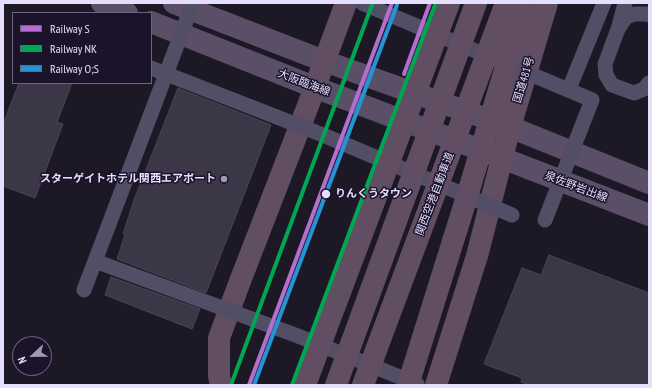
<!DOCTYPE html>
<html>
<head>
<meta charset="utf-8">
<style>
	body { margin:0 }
	#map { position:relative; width:652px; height:388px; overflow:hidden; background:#1c1825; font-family:"PT Sans Narrow",sans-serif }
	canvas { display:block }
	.frame { position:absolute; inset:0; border:4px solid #e5defd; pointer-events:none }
	.legend { position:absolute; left:12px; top:12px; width:140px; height:72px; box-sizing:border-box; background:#1a132a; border:1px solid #6b647e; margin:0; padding:5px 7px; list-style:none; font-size:12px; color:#e5defd }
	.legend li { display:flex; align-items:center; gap:8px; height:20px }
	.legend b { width:20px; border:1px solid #6b647e }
	.north { position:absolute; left:12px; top:336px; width:40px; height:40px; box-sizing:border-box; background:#1a132a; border:1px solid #6b647e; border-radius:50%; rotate:248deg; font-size:11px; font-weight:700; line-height:16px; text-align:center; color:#e5defd }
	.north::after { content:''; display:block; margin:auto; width:14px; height:18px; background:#9f99b1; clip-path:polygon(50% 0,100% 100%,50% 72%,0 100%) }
</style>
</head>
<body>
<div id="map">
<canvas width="652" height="388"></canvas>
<div class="frame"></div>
<ul class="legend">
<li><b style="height:5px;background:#b36fd0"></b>Railway S</li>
<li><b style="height:5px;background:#00a651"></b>Railway NK</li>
<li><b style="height:5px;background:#2694d4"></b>Railway O;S</li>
</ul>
<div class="north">N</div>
</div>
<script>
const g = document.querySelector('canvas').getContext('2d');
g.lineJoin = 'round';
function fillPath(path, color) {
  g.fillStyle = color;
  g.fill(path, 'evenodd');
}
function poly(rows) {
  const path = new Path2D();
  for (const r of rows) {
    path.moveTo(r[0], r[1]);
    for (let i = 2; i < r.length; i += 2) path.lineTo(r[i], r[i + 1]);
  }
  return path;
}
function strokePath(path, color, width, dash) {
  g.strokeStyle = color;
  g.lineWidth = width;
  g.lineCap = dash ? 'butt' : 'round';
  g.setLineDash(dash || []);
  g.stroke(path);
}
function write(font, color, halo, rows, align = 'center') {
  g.font = font + ' "PT Sans Narrow","Noto Sans JP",sans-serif';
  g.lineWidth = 3;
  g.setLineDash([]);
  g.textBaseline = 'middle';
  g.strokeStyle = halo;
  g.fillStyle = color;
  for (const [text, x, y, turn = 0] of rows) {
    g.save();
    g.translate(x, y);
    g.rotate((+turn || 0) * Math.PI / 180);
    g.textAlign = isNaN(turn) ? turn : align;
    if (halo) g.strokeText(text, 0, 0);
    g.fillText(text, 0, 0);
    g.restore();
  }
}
const building = poly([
	[19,83,72,83,57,122,63,124,35,198,3,186,3,124,19,83],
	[178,88,271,125,206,293,117,259,125,235,123,234,134,200,178,88],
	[549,255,649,293,649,385,529,385,521,382,522,378,484,364,522,268,541,275,549,255],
	[111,277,200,309,192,329,105,295,111,277]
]);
fillPath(building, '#3c3746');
strokePath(building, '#4a4457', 1);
strokePath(poly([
	[649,15,646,14,635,14,626,17,618,29,605,64,606,75,612,85,634,93,644,89,649,83],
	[619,26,625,3],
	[569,89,604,3]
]), '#524e65', 15);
strokePath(poly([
	[102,3,127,13],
	[174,3,324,61,510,127,649,183],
	[151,22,314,87,502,158,649,215]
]), '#5b4f68', 22);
strokePath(poly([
	[221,385,219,376,219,338,239,284,309,103,346,3],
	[436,385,477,256,510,127,547,3]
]), '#614e62', 22);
strokePath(poly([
	[362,3,592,100,545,220],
	[151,68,323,135,512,215],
	[95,261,298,336,417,384],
	[84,290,193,3]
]), '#524e65', 15);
strokePath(poly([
	[305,385,449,3],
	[336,385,476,3],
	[363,385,506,3],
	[408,385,469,190,525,3]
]), '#614e62', 22);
strokePath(poly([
	[404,74,430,3],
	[249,385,392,3]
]), '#b36fd0', 4);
strokePath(poly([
	[231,385,372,5],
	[292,385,435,5]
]), '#00a651', 4);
strokePath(poly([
	[254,385,397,5]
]), '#2694d4', 4);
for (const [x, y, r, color] of [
	[224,179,4,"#9f99b1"],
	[326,194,5,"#e5defd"]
]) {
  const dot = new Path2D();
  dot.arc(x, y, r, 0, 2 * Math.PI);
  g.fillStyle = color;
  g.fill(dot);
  strokePath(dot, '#1a132a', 1.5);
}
write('11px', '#e5defd', '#1a132a', [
	["国道481号",524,80,-73],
	["大阪臨海線",304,83,21],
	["泉佐野岩出線",576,187,21],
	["関西空港自動車道",435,194,-69]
]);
write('bold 11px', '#e5defd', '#1a132a', [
	["スターゲイトホテル関西エアポート",216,179]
], 'right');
write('bold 11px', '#e5defd', '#1a132a', [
	["りんくうタウン",335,194]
], 'left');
</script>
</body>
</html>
